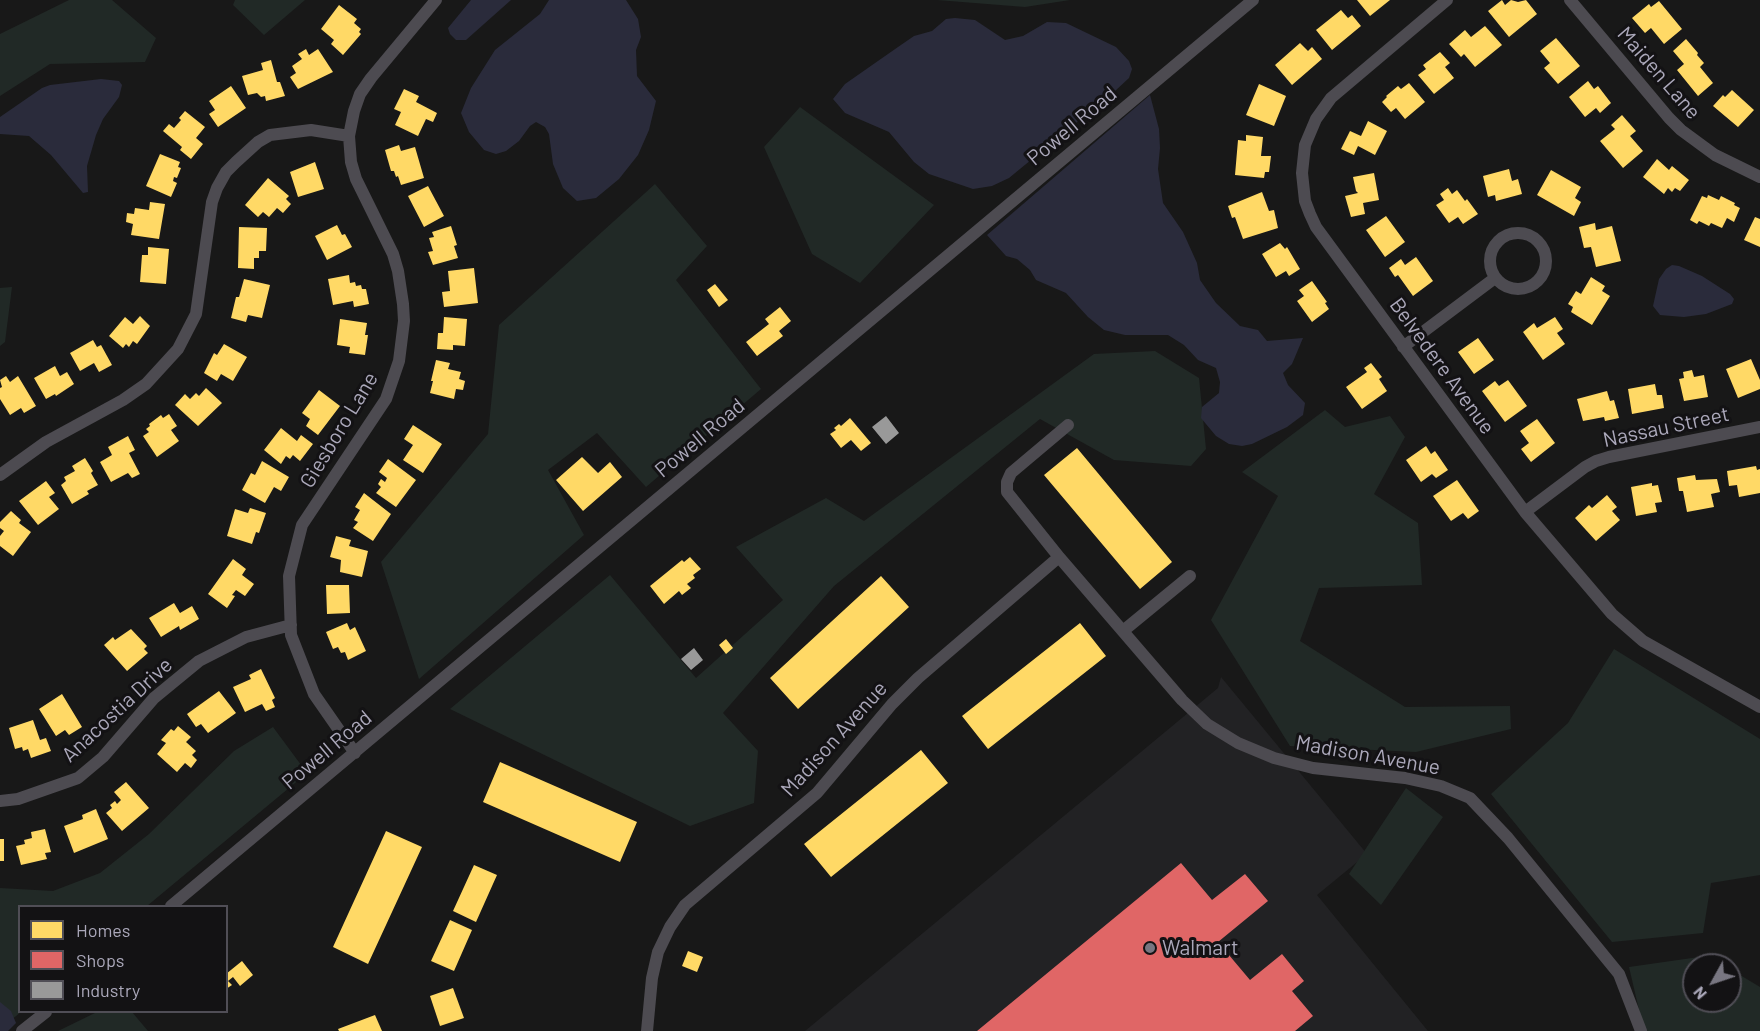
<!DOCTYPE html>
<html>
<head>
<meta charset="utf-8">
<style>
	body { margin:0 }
	#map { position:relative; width:1760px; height:1031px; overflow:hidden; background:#181818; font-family:Barlow,sans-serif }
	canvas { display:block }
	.legend { position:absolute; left:18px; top:905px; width:210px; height:108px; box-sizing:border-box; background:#131214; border:2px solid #504e56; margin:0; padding:8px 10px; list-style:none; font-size:18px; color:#aba8ba }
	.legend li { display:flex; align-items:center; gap:12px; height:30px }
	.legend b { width:30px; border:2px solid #504e56 }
	.north { position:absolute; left:1682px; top:953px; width:60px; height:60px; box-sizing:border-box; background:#131214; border:2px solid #504e56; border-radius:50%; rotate:230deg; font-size:16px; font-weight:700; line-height:24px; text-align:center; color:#aba8ba }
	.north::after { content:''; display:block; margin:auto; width:21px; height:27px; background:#787681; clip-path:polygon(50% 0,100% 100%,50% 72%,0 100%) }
</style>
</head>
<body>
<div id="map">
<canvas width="1760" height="1031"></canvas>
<ul class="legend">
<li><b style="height:16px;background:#ffd966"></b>Homes</li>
<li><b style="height:16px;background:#e06666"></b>Shops</li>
<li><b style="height:16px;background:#999"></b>Industry</li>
</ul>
<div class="north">N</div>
</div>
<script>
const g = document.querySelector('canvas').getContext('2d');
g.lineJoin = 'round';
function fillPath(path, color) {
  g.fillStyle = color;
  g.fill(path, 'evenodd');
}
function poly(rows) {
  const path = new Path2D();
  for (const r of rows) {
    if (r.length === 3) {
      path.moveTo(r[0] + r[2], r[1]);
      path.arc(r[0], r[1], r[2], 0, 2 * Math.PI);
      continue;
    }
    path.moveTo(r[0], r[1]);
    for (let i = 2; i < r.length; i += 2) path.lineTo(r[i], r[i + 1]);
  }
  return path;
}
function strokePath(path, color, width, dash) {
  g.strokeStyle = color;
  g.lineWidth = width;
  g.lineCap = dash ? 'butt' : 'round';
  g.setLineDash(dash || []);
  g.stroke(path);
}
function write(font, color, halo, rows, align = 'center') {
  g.font = font + ' Barlow,sans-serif';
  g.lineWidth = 6;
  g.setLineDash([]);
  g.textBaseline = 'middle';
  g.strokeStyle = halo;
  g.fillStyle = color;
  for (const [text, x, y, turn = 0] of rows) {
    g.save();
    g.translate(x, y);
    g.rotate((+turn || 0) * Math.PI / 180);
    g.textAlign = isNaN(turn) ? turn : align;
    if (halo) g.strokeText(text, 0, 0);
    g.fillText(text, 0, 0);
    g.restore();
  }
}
fillPath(poly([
	[1221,677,1367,854,1317,895,1428,1031,805,1031,1218,688]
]), '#222224');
fillPath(poly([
	[69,0,112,0,156,38,145,62,50,64,0,96,0,34],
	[235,0,305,0,264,35,233,5],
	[937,0,1070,0,1025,7],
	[800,107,934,205,860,283,812,254,764,147],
	[655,184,707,246,676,280,761,389,646,487,597,433,548,470,584,535,419,679,381,562,488,434,499,325],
	[12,287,5,342,0,346,0,288],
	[1155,351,1199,378,1206,449,1191,466,1114,460,1040,419,834,586,723,713,758,751,754,803,690,826,450,709,610,575,696,678,783,600,736,547,826,498,864,521,1094,354],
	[1325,410,1345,427,1390,416,1405,437,1374,494,1418,523,1422,585,1319,588,1300,641,1405,707,1510,706,1511,729,1416,752,1290,746,1211,620,1278,496,1242,472],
	[1614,649,1760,739,1760,875,1711,883,1703,933,1612,942,1491,794,1568,723],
	[273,727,307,773,147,906,20,906,20,1012,21,1012,0,1029,0,888,53,891,100,873,149,834,234,751],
	[1406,788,1443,817,1381,905,1349,874],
	[1706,956,1723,965,1694,965,1694,1001,1730,1001,1730,969,1760,987,1760,1031,1644,1031,1629,967],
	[97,1012,132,1012,148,1031,58,1031]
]), '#212926');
fillPath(poly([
	[471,0,511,0,466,40,456,40,450,34,448,28],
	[549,0,626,0,638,19,641,37,636,50,637,76,656,101,649,130,638,155,619,179,596,198,577,201,563,188,553,164,549,134,545,127,536,122,530,126,519,141,506,151,496,154,484,150,469,132,461,113,471,88,495,50,540,14],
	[955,18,975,20,1005,40,1023,36,1047,22,1066,23,1116,47,1129,61,1132,69,1129,78,1115,91,1009,178,992,186,973,189,929,174,914,162,889,132,845,113,833,99,845,84,898,47,914,36,932,31,946,19],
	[101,79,119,81,122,85,119,97,103,119,96,135,87,166,88,192,83,193,51,155,29,136,0,134,0,117,42,88,50,85],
	[1150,95,1159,129,1160,148,1158,169,1163,203,1183,232,1197,263,1200,280,1216,303,1240,326,1258,330,1267,341,1303,338,1292,364,1283,373,1288,385,1305,403,1303,415,1287,427,1252,444,1242,446,1229,444,1216,436,1201,418,1202,407,1219,393,1220,382,1216,368,1198,360,1184,345,1168,335,1125,335,1104,330,1088,317,1066,293,1036,280,1030,270,1017,259,1006,256,987,235],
	[1672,265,1679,266,1702,276,1730,294,1734,299,1732,304,1706,314,1684,317,1660,315,1653,306,1659,279,1666,269],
	[0,1002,11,1011,16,1023,8,1031,0,1031]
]), '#2a2b3b');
fillPath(poly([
	[1357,0,1390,0,1370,16],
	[1502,0,1505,5,1511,0,1518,2,1526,0,1537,14,1509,37,1488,11],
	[1659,1,1682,29,1664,44,1651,28,1645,33,1632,18,1649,4,1651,7],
	[339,5,357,19,354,23,361,29,359,32,361,34,343,55,331,44,334,40,321,29],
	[1341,10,1348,18,1352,15,1361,26,1332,50,1316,30],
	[1485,26,1502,45,1475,67,1464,54,1461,57,1449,44,1465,30,1471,37],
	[1556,38,1580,66,1558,84,1544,68,1550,63,1540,51],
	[1686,39,1698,53,1697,55,1704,63,1700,67,1713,83,1698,96,1677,70,1684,64,1673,51],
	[1300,43,1308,51,1312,47,1322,59,1292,85,1275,65],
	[306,49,309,55,318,49,333,72,298,89,290,77,296,73,292,66,302,59,298,54],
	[1440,52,1450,63,1445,67,1454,78,1434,94,1418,75,1426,69,1423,65],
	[271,60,277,82,280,82,285,96,266,101,265,96,261,97,257,93,248,95,242,76,263,70,261,63],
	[1588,81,1594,89,1598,86,1611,103,1600,113,1596,108,1585,117,1569,97],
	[1409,83,1425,102,1405,119,1396,108,1391,112,1382,102,1387,97,1386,96,1398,86,1401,89],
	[1259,84,1286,96,1274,126,1246,115],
	[231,86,246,108,218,127,209,114,215,110,209,101],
	[404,89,419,96,416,102,437,113,433,122,426,119,418,136,395,125,401,112,394,109],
	[1732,90,1754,110,1738,127,1713,106,1723,95,1725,97],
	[185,111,205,127,196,138,203,144,191,159,180,150,182,147,163,131,169,124,174,128,181,120,179,118],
	[1622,115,1636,131,1630,136,1643,151,1623,168,1600,141,1615,129,1611,125],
	[1368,121,1387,131,1375,155,1358,146,1354,155,1341,149,1350,131,1361,136],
	[1246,135,1263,137,1261,156,1271,156,1269,172,1265,172,1264,178,1235,175,1238,140,1246,141],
	[399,145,401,151,415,147,424,178,401,185,398,176,396,177,394,171,391,171,385,150],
	[160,154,180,162,178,167,181,168,177,178,174,177,173,181,177,183,171,197,146,186],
	[1657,159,1669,170,1672,166,1689,180,1680,191,1675,188,1672,192,1668,188,1664,194,1643,177],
	[315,162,324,189,298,197,290,172],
	[1509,169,1512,181,1518,179,1522,194,1496,201,1495,195,1488,197,1483,176],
	[1551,170,1581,187,1575,198,1581,202,1574,216,1537,195],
	[1374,173,1379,200,1363,203,1365,214,1351,217,1345,196,1358,193,1356,191,1353,177],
	[268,178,289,196,286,199,291,204,283,213,277,208,269,217,263,212,258,217,245,205],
	[428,186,444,216,424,227,408,196],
	[1448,188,1452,194,1457,190,1465,201,1467,199,1478,214,1463,224,1458,217,1449,223,1436,205,1444,200,1440,194],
	[1262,192,1269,211,1274,210,1278,228,1243,239,1235,217,1232,218,1228,206],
	[1708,195,1719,200,1721,196,1735,203,1734,205,1740,208,1734,222,1727,218,1722,228,1711,223,1709,226,1699,221,1697,224,1690,220,1702,196,1707,198],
	[150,202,165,204,159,239,131,235,133,224,126,222,127,213,134,214,135,208,149,210],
	[1386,216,1405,242,1385,257,1366,230],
	[1755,217,1760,219,1760,247,1744,240],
	[1595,223,1596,230,1612,226,1621,261,1596,267,1591,247,1584,248,1579,227],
	[337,225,342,235,345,234,352,247,327,260,315,236],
	[451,226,457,245,454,246,458,258,433,265,428,252,433,251,429,238,434,237,432,232],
	[239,227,267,228,266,251,259,251,259,258,254,258,254,269,238,268],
	[1280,243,1285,249,1287,247,1300,269,1289,276,1286,271,1276,277,1262,254],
	[148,247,169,249,166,284,140,282,142,255,148,255],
	[1416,257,1433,281,1413,296,1398,275,1395,277,1389,268,1401,259,1405,265],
	[474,268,478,303,444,307,442,292,450,291,448,271],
	[349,275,350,283,355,282,356,286,361,285,362,289,366,289,369,304,354,307,353,301,333,305,328,279],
	[1591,277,1605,286,1602,291,1610,296,1592,325,1571,312,1573,307,1568,304,1576,291,1581,294],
	[244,279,270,285,262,318,248,315,246,322,231,318,236,297,239,297],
	[1312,281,1327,302,1325,303,1329,309,1312,322,1297,301,1304,296,1299,290],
	[715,284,728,300,719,307,707,290],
	[780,307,791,321,779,331,783,336,757,356,746,342,769,324,765,319],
	[140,316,150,326,137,344,133,341,129,347,126,344,123,348,109,336,125,317,133,324],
	[444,317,467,319,465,346,453,345,453,350,437,349,438,333,443,333],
	[1555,317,1563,329,1557,333,1565,344,1543,360,1523,332,1534,323,1537,328],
	[340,319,367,323,365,335,368,335,365,355,349,353,350,347,337,345],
	[1478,338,1494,360,1474,374,1458,352],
	[93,340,97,347,101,345,112,365,99,372,94,363,80,371,70,353],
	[224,344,247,357,233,381,221,374,217,381,204,373,214,353,217,355],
	[1751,359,1760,380,1760,389,1738,398,1726,369],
	[436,360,450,363,448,369,461,372,459,379,465,381,463,390,456,389,454,399,430,393,433,381,431,381],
	[1371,363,1382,377,1379,379,1387,391,1362,409,1346,387,1367,372,1364,368],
	[55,366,60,376,67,372,74,384,56,396,55,394,46,399,34,378],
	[1692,370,1694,377,1704,375,1708,397,1684,401,1679,379,1684,378,1683,372],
	[6,376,10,382,18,376,36,406,24,413,21,408,10,415,0,399,0,388,2,387,0,380],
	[1508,380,1527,406,1505,422,1482,391,1495,381,1499,386],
	[1655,384,1657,395,1662,395,1664,408,1632,414,1628,389],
	[206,388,222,403,198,426,175,405,185,394,190,399,196,393,199,396],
	[319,390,340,406,318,435,306,426,310,419,302,413],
	[1607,391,1610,401,1614,400,1619,418,1605,421,1604,417,1583,421,1577,399],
	[169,414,177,426,171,430,179,441,157,457,143,436,149,432,146,429,150,426,149,424,161,415,163,418],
	[850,418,871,443,861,451,851,440,841,448,830,434,836,430,834,428,839,424,841,426],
	[1537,419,1555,443,1531,462,1521,449,1529,443,1520,431],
	[413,425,442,444,423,473,403,460,413,445,404,439],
	[281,428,297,441,301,435,313,444,300,461,293,455,290,459,286,456,281,464,264,450],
	[128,436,135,450,129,453,140,474,132,478,128,473,111,482,100,462,112,455,108,447],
	[1426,446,1431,454,1435,451,1448,470,1436,478,1432,474,1421,482,1406,460],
	[1077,448,1172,562,1140,589,1044,475],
	[582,457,598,473,610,462,622,477,583,511,556,480],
	[85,458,93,471,91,473,98,485,87,491,89,494,72,504,61,485,66,481,64,477,75,471,72,466],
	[388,459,416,480,396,507,376,493,381,487,378,484,381,479,385,482,387,478,379,472],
	[262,461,289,477,281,491,274,487,265,503,242,490,251,473,255,475],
	[1756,466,1757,470,1760,469,1760,493,1739,497,1737,485,1729,486,1727,471],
	[1695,475,1696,480,1717,479,1720,492,1711,494,1714,507,1687,512,1683,491,1679,491,1677,478],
	[1457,480,1479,511,1468,519,1463,513,1451,521,1433,496],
	[46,481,55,493,49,497,59,509,38,525,19,501],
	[1652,483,1652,486,1658,485,1662,502,1655,503,1657,512,1636,516,1631,487],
	[364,493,391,514,373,541,353,528,358,522,354,520,360,510,355,507],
	[1607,495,1617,507,1612,511,1620,520,1596,541,1575,518,1589,505,1592,508],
	[250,508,266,513,259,533,256,532,252,544,227,536,235,509,248,513],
	[11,511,21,520,19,523,31,532,13,556,0,546,0,536,4,531,0,528,0,522],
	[336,536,351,540,349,546,368,551,362,577,340,572,341,560,330,557],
	[690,557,701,569,693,575,695,578,687,584,691,588,682,595,679,591,664,604,650,586,682,560,684,562],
	[233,559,246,569,242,575,254,584,245,596,236,590,232,595,235,596,227,608,208,594],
	[881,576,909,607,798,709,770,678],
	[326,585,349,585,350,613,327,614],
	[174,603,180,613,192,606,199,619,180,630,179,626,161,637,149,618],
	[347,623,350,630,355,627,366,651,348,660,345,652,341,653,338,647,333,649,326,632],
	[1080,623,1106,656,988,749,962,716],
	[131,629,147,646,144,649,148,653,127,671,104,645,113,637,115,640],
	[726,639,733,648,726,654,719,645],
	[261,669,275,698,272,700,275,707,266,711,262,704,245,712,233,687,251,679,249,675],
	[219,691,236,713,208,733,201,724,196,727,187,714],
	[62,694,82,727,69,735,65,730,56,736,39,709],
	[33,720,40,740,46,738,51,751,31,758,28,749,23,751,22,747,15,749,9,728],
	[178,726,191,737,186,742,196,751,192,755,197,760,191,768,185,763,177,772,157,754,166,743,161,740,171,729,174,731],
	[921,750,948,783,831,877,804,844],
	[500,762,637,822,620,862,483,802],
	[126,782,149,808,122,831,106,813,112,808,110,805,115,801,117,804,121,800,114,792],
	[96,809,108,839,74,853,64,826,83,819,82,815],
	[45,829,51,852,45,853,47,859,21,865,16,846,25,844,24,840,32,838,31,832],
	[386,831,422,847,368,964,333,947],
	[0,839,4,839,4,861,0,861],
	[474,865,497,875,476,922,453,911],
	[450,920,472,930,454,971,431,961],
	[688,951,703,957,697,972,682,966],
	[242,961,253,975,240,986,233,977,228,981,232,985,226,989,226,974],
	[453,988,464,1018,440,1026,430,996],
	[375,1015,382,1031,339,1031,338,1029]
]), '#ffd966');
fillPath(poly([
	[1181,863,1212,900,1245,874,1268,901,1218,942,1250,980,1282,954,1304,981,1292,991,1313,1016,1295,1031,977,1031]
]), '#e06666');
fillPath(poly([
	[886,416,899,433,886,444,872,427],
	[694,648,703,660,691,670,681,659]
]), '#999');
strokePath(poly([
	[1447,0,1331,98,1316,119,1305,145,1302,173,1305,201,1310,214,1316,227,1525,512,1612,614,1643,641,1760,707],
	[1570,0,1669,118,1681,130,1715,155,1760,177],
	[1518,261,28],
	[1403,347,1495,278],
	[1068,425,1011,473,1007,482,1007,492,1059,557,1182,700,1207,724,1238,743,1274,758,1313,768,1405,778,1441,786,1470,798,1508,838,1619,974,1641,1031],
	[0,475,46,442,123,400,146,384,178,349,196,314,212,202,217,188,226,172,236,162,258,142,270,135,311,130,349,136],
	[1525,512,1585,467,1596,461,1609,457,1760,427],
	[1123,631,1190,576],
	[355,753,314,694,291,635,289,576,302,525,386,399,399,361,404,321,403,304,398,271,393,254,356,179,351,162,349,136,354,111,360,94,371,78,436,0],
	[0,801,18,799,78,778,103,757,154,698,199,661,246,637,291,625],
	[171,906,1253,0],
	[22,1031,46,1012],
	[647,1031,652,978,658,952,670,927,685,905,817,793,892,704,918,678,1059,557]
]), '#4d4b51', 12);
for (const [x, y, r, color] of [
	[1150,948,6,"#787681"]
]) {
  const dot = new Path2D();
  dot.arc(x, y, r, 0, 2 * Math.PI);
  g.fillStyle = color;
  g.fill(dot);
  strokePath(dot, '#131214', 2);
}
write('21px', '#aba8ba', '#131214', [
	["Maiden Lane",1659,73,49],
	["Powell Road",1072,126,-40],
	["Belvedere Avenue",1442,366,54],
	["Nassau Street",1666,427,-12],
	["Giesboro Lane",339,430,-59],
	["Powell Road",700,438,-40],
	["Anacostia Drive",117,710,-43],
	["Madison Avenue",834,739,-48],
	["Powell Road",327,750,-40],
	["Madison Avenue",1368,755,10]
]);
write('21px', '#aba8ba', '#131214', [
	["Walmart",1162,948]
], 'left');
</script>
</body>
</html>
